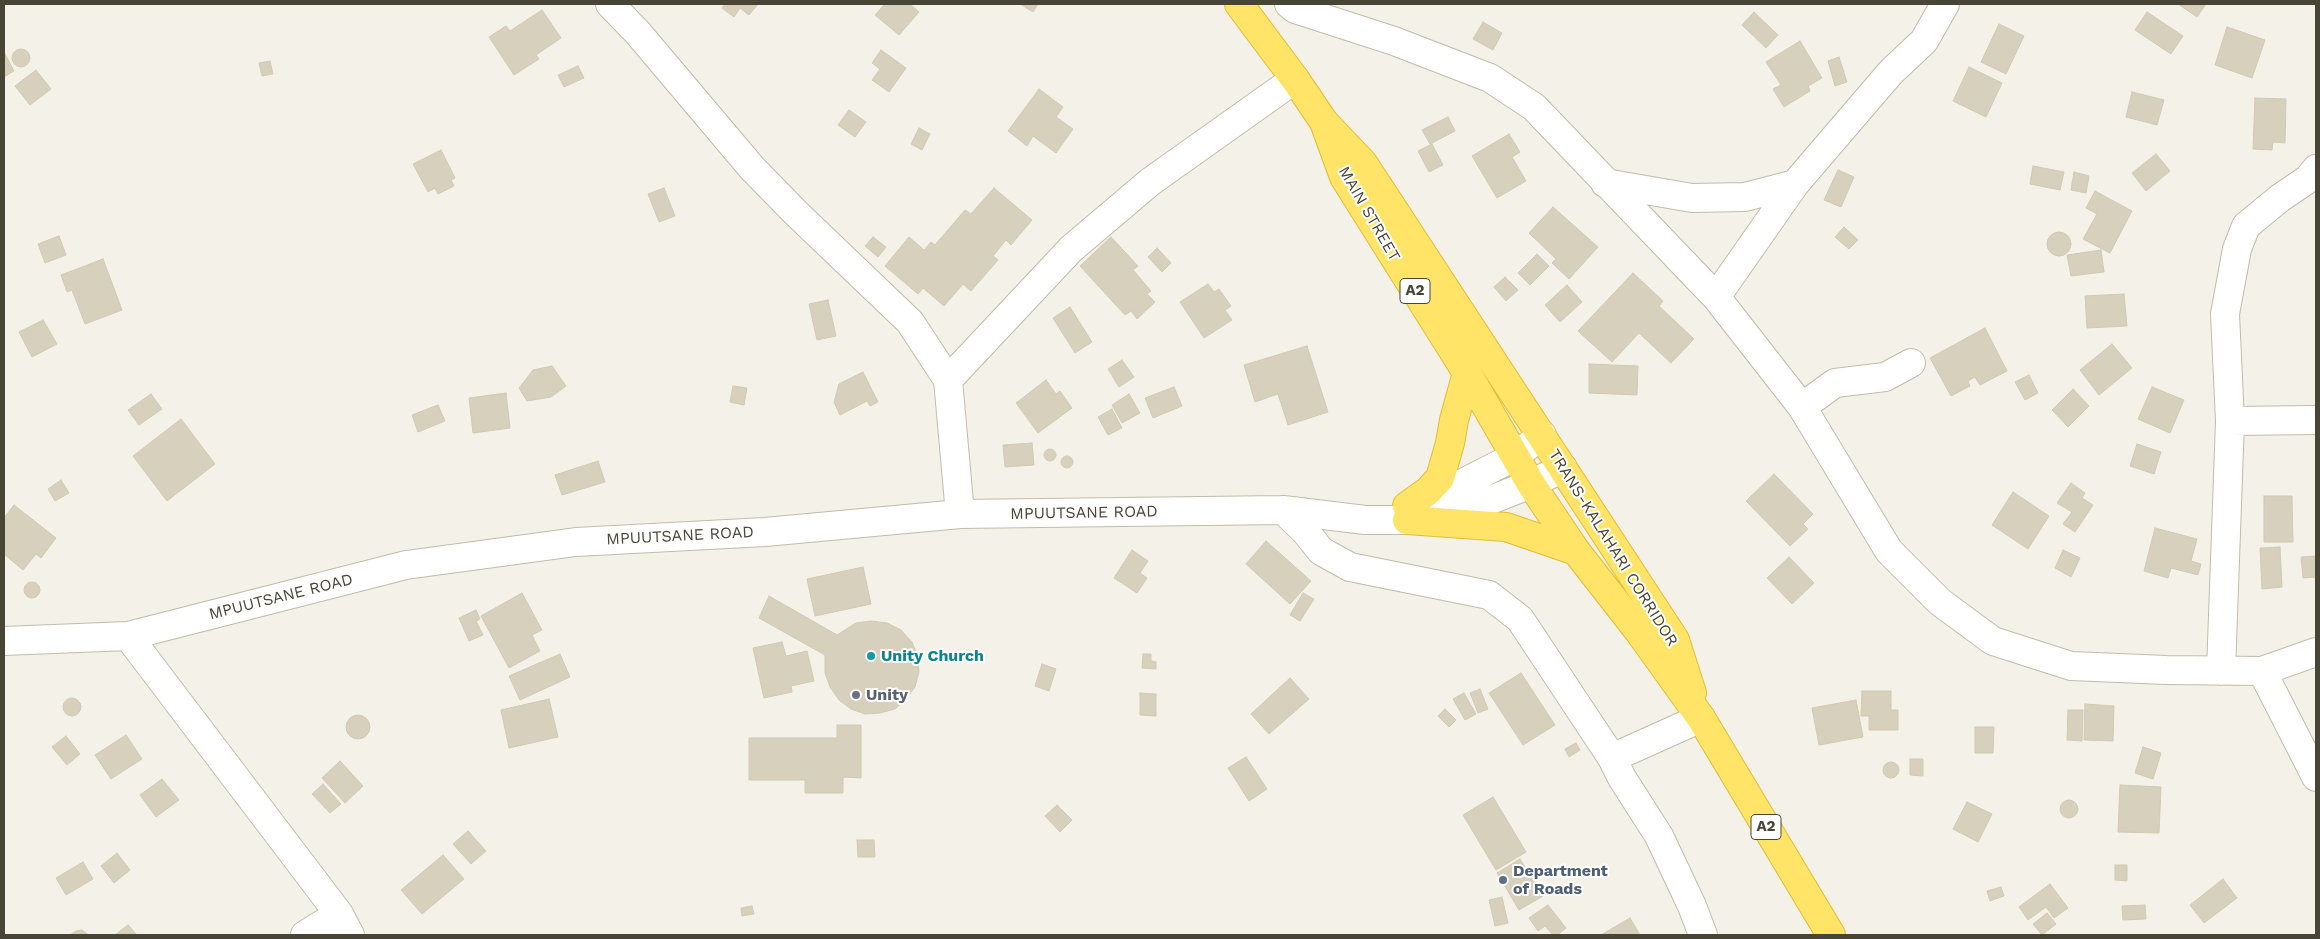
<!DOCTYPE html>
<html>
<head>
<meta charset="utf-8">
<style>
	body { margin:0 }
	#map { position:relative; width:2320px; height:939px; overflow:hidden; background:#f4f2e8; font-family:"Work Sans",sans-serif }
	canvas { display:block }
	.frame { position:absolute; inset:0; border:5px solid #484436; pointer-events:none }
</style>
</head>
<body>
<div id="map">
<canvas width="2320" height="939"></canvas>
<div class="frame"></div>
</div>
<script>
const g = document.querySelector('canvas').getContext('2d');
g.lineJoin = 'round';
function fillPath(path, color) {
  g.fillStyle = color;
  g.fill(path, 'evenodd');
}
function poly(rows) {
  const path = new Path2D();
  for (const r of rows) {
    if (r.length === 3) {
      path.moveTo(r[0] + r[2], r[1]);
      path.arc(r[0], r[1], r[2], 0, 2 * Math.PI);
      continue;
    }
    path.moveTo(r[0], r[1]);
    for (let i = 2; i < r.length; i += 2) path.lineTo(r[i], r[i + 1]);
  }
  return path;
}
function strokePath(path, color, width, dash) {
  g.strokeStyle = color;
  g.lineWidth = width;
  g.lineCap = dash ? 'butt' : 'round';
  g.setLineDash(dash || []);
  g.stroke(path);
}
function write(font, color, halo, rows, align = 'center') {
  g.font = font + ' "Work Sans",sans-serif';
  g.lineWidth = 4;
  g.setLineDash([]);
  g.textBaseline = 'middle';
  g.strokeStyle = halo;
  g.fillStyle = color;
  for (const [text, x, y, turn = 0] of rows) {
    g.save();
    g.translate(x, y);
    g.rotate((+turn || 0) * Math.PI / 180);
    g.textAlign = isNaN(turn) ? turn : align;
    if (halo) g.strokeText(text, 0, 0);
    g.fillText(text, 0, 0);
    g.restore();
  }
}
const building = poly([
	[725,4,758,4,749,15,740,8,734,17,722,8,725,4],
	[885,4,910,4,919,12,899,35,875,15,885,4],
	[1020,4,1038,4,1033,12,1020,4],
	[2178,4,2206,4,2197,17,2178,4],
	[542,10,561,38,536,55,539,59,514,75,489,37,506,26,510,31,542,10],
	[1754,12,1778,35,1766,48,1742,25,1754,12],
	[2147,12,2183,36,2171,54,2135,30,2147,12],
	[1483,22,1502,33,1493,50,1473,39,1483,22],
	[1999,24,2024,36,2006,74,1981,62,1999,24],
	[2227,27,2265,40,2252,78,2215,65,2227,27],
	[1800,41,1822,78,1808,86,1810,91,1784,107,1773,89,1781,85,1766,62,1800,41],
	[21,58,9],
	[881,50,906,68,889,92,872,80,880,69,872,63,881,50],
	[4,52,14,71,4,77,4,52],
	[1839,57,1847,82,1835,86,1828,61,1839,57],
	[270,61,273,74,262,76,259,63,270,61],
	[578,66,584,78,564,87,558,75,578,66],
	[1969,67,2002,83,1986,117,1953,101,1969,67],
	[36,70,51,89,30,105,15,86,36,70],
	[1039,89,1063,107,1056,117,1073,129,1056,153,1033,136,1027,146,1008,131,1039,89],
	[2132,92,2164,100,2157,125,2126,117,2132,92],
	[2255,98,2286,99,2285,143,2273,142,2272,150,2253,149,2255,98],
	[849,110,866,122,855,137,838,125,849,110],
	[1448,117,1455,131,1430,144,1422,130,1448,117],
	[919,128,930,134,922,150,911,144,919,128],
	[1509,134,1520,152,1512,157,1526,181,1497,198,1472,156,1509,134],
	[1432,144,1443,165,1429,172,1418,151,1432,144],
	[441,150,455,178,451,180,454,186,438,194,435,188,428,192,413,164,441,150],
	[2156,154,2170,171,2146,191,2132,173,2156,154],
	[2033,166,2064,172,2060,190,2030,184,2033,166],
	[1838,170,1854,177,1841,207,1824,200,1838,170],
	[2074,172,2089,176,2086,193,2071,190,2074,172],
	[664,188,675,216,659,222,648,194,664,188],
	[994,188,1032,220,1011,245,1006,240,993,256,998,260,971,291,963,284,944,306,923,288,918,294,885,266,909,237,924,250,931,242,935,245,965,210,971,214,994,188],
	[2095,191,2132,211,2110,253,2083,239,2097,214,2086,208,2095,191],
	[1553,207,1598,247,1569,279,1552,263,1556,259,1529,233,1553,207],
	[1844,227,1858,240,1849,249,1835,237,1844,227],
	[2059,244,12],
	[59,236,66,255,45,263,38,244,59,236],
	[873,237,886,247,878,257,865,246,873,237],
	[1111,237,1138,266,1133,270,1151,291,1147,294,1155,302,1137,319,1131,311,1125,315,1080,266,1111,237],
	[1157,248,1171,263,1162,272,1148,257,1157,248],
	[2101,250,2104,272,2071,276,2067,255,2101,250],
	[1537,254,1549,266,1530,285,1518,273,1537,254],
	[103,259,122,310,85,324,72,290,67,292,61,275,103,259],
	[1633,273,1663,301,1659,306,1694,339,1671,363,1639,333,1612,362,1578,331,1633,273],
	[1505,277,1518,290,1506,301,1494,287,1505,277],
	[1208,284,1214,292,1219,289,1231,306,1225,310,1232,320,1204,338,1180,302,1208,284],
	[1567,285,1582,302,1560,322,1545,305,1567,285],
	[2124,294,2127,326,2087,328,2085,296,2124,294],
	[828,300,836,336,817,340,809,304,828,300],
	[1070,307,1092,342,1075,353,1053,318,1070,307],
	[43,320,57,344,32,357,19,332,43,320],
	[1985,328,2007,371,1980,385,1975,377,1968,381,1970,386,1951,396,1930,358,1985,328],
	[2112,344,2132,368,2099,395,2080,370,2112,344],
	[1307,346,1328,412,1288,425,1278,394,1255,402,1244,365,1307,346],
	[1122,360,1134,377,1119,387,1108,369,1122,360],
	[1589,364,1638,366,1637,395,1589,393,1589,364],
	[552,366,566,386,551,397,527,401,519,388,533,370,552,366],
	[863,372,878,402,870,406,867,401,840,415,834,402,839,384,863,372],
	[2029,375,2038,393,2025,400,2015,382,2029,375],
	[1046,380,1056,394,1060,391,1072,408,1038,433,1016,403,1046,380],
	[733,386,747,388,744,405,730,402,733,386],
	[1174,387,1182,406,1153,418,1145,398,1174,387],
	[2152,387,2184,400,2170,433,2138,419,2152,387],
	[2073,389,2089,406,2068,427,2052,410,2073,389],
	[506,393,510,428,473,433,469,398,506,393],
	[151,394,162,409,139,425,128,410,151,394],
	[1129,394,1140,413,1122,423,1112,405,1129,394],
	[438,405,445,421,418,432,412,415,438,405],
	[1112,409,1122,428,1108,435,1098,417,1112,409],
	[181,419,215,464,167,501,133,456,181,419],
	[1032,443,1034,465,1005,467,1003,445,1032,443],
	[2137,444,2161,452,2154,474,2130,466,2137,444],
	[1050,455,6],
	[1067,462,6],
	[598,461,605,482,562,495,555,475,598,461],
	[1774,474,1813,514,1803,524,1808,529,1790,546,1746,501,1774,474],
	[61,480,69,493,55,501,48,489,61,480],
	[2071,483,2085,493,2082,498,2093,505,2075,532,2063,524,2072,512,2057,503,2071,483],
	[2013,492,2049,516,2028,549,1992,525,2013,492],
	[2264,496,2292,496,2293,542,2264,542,2264,496],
	[14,505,56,538,41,558,36,554,23,570,4,554,4,518,14,505],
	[2155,528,2197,539,2191,561,2201,564,2198,575,2171,568,2168,578,2144,571,2155,528],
	[1266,541,1311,581,1290,604,1246,564,1266,541],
	[2280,547,2282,587,2262,589,2260,548,2280,547],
	[1132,550,1148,561,1140,573,1147,578,1137,593,1114,578,1132,550],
	[2063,550,2080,558,2071,577,2055,568,2063,550],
	[2316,556,2316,577,2303,578,2301,557,2316,556],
	[1789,557,1814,583,1792,604,1767,578,1789,557],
	[863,567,871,604,815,616,807,579,863,567],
	[32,590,8],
	[522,593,542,630,532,635,540,651,509,668,481,616,522,593],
	[1303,593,1314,599,1300,621,1290,615,1303,593],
	[769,596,837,635,856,623,871,621,887,623,901,630,912,642,918,657,919,672,915,687,906,699,895,709,880,713,865,714,851,709,839,700,830,687,825,673,825,655,759,618,769,596],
	[476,610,480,619,476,621,483,635,469,641,459,618,476,610],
	[782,642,786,656,807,651,814,681,791,686,792,692,764,698,753,648,782,642],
	[560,654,570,677,520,700,509,676,560,654],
	[1143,654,1151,654,1151,661,1156,662,1156,669,1142,668,1143,654],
	[1042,664,1056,669,1049,691,1035,686,1042,664],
	[1521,673,1555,725,1523,745,1489,693,1521,673],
	[1290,678,1309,699,1269,734,1251,714,1290,678],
	[1480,689,1488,709,1478,713,1470,693,1480,689],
	[1862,691,1891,691,1891,710,1898,710,1898,730,1869,730,1869,716,1861,716,1862,691],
	[1140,693,1156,694,1156,716,1140,715,1140,693],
	[1464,693,1476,714,1465,720,1453,699,1464,693],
	[72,707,9],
	[549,699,558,737,509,748,501,710,549,699],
	[1856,700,1863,737,1819,745,1812,708,1856,700],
	[2085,704,2114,706,2113,741,2084,740,2085,704],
	[1445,709,1456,720,1449,727,1438,716,1445,709],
	[2068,710,2083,710,2082,741,2067,740,2068,710],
	[358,727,12],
	[837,725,861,725,861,778,843,777,843,793,805,793,805,780,749,780,749,738,837,738,837,725],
	[1975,727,1994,727,1993,753,1975,753,1975,727],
	[126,735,142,759,111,779,95,755,126,735],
	[66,736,80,754,67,765,52,747,66,736],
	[1576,743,1580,750,1569,757,1565,749,1576,743],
	[2143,747,2161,753,2153,779,2135,773,2143,747],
	[1246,757,1267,789,1249,801,1228,768,1246,757],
	[1910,759,1923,759,1923,776,1910,775,1910,759],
	[340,761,363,786,345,803,322,778,340,761],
	[1891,770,8],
	[162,779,179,800,156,817,140,795,162,779],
	[323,784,341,804,330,813,312,794,323,784],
	[2120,785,2161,787,2159,833,2118,832,2120,785],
	[1493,797,1526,852,1496,870,1463,815,1493,797],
	[2069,809,9],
	[1967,802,1992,814,1978,842,1953,829,1967,802],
	[1057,805,1072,820,1060,832,1045,816,1057,805],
	[468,831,486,851,471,864,453,844,468,831],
	[857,840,874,840,875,857,858,857,857,840],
	[117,853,130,870,114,883,101,866,117,853],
	[443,855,464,879,422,914,401,890,443,855],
	[1520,859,1543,896,1519,910,1497,873,1520,859],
	[83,862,93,879,66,895,56,878,83,862],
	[2115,865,2127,865,2127,881,2115,880,2115,865],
	[2223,879,2237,898,2204,923,2190,905,2223,879],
	[2050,884,2068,908,2054,918,2046,907,2028,920,2019,907,2050,884],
	[2001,887,2004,896,1990,901,1987,891,2001,887],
	[1502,897,1508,923,1495,926,1489,900,1502,897],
	[1548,905,1566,928,1557,935,1553,935,1545,926,1538,931,1529,918,1548,905],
	[2145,905,2146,919,2123,920,2122,906,2145,905],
	[752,906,754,914,742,916,741,908,752,906],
	[2047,913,2056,924,2042,935,2033,924,2047,913],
	[1630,918,1640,935,1601,935,1630,918],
	[128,925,137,935,115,935,128,925],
	[82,930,89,935,70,935,76,931,82,930]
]);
fillPath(building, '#d6d0bd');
strokePath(building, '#d1c9b0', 1);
const minor = poly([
	[610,4,638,33,752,168,796,213,910,322,948,380,960,514],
	[1289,4,1295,9,1394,41,1490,78,1534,107,1716,297,1802,407,1889,551,1940,602,1993,641,2071,666,2166,670,2262,671,2316,652],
	[1605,183,1692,198,1745,197,1795,184],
	[1716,297,1795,184,1891,72,1924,41,1945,4],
	[948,380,1071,249,1150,182,1295,79],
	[1802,407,1835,383,1885,377,1911,363],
	[2230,421,2316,420],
	[1412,504,1453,488,1514,457,1542,435],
	[1283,510,1305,531,1321,551,1350,567,1489,595,1520,619,1612,758,1622,778,1659,836,1692,906,1703,935],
	[128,636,339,914,350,935],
	[4,641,128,636,406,565,576,542,765,532,960,514,1283,510,1365,520,1407,520,1441,515,1483,503,1531,484,1563,468],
	[2221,671,2230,421,2225,314,2237,249,2246,226,2280,198,2308,179,2316,169],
	[2262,671,2316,777],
	[1612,758,1701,718],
	[305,935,339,914]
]);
const highway = poly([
	[1239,4,1295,79,1324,122,1363,163,1675,640,1692,693],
	[1324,122,1344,177,1467,373,1531,484,1576,551,1640,633,1701,718,1831,935],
	[1407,506,1428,491,1440,478,1450,443,1454,420,1467,373],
	[1407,520,1506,527,1576,551]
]);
strokePath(minor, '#c0bcaa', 30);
strokePath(highway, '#e1bc35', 30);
strokePath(minor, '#fff', 28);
strokePath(highway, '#ffe468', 28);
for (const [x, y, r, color] of [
	[871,656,5,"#0f9aa8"],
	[856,695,5,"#6b7280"],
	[1503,880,5,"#5c6f8a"]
]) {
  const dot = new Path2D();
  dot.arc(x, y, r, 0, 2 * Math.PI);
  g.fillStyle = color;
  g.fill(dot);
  strokePath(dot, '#fff', 2);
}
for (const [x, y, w] of [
	[1415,291,30],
	[1766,827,30]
]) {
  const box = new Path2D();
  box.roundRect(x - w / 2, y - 12.5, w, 25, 4);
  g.fillStyle = '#fff';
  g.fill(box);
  strokePath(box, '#484436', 1);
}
write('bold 15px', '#484436', null, [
	["A2",1415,291],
	["A2",1766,827]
]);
write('16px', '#484436', '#fff', [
	["MAIN STREET",1369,214,60],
	["MPUUTSANE ROAD",1084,513,-1],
	["MPUUTSANE ROAD",680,536,-3],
	["TRANS-KALAHARI CORRIDOR",1613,548,58],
	["MPUUTSANE ROAD",281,597,-14]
]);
write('bold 16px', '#0d838f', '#fff', [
	["Unity Church",881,656]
], 'left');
write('bold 16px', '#5b616d', '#fff', [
	["Unity",866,695]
], 'left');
write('bold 16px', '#4e5e75', '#fff', [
	["Department",1513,871],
	["of Roads",1513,889]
], 'left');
</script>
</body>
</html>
